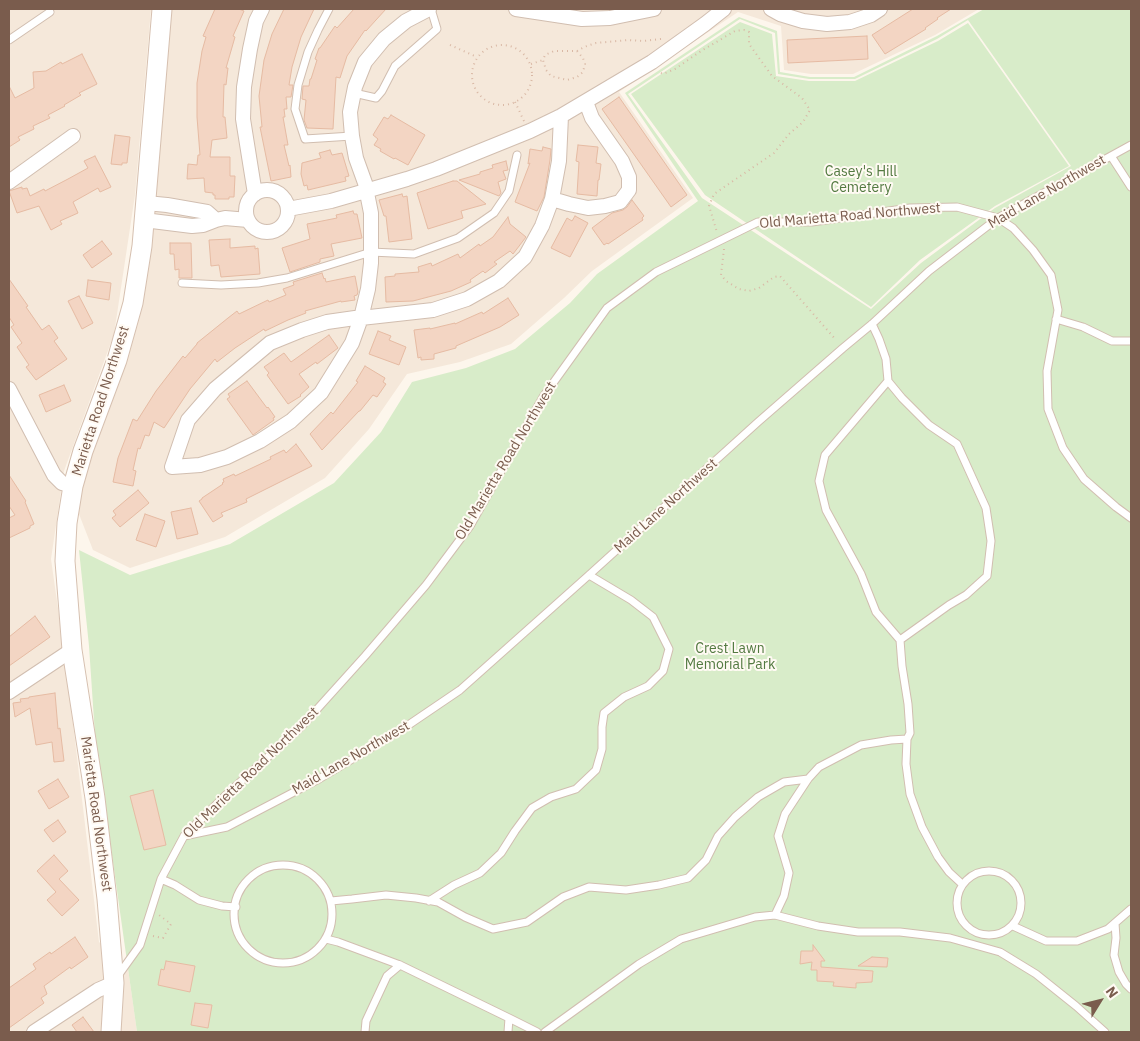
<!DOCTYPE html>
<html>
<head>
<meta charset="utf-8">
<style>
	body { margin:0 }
	#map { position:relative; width:1140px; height:1041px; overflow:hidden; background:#fdf6ec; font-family:"IBM Plex Sans",sans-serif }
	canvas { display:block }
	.frame { position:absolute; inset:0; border:10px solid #7a5c4d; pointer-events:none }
	.north { position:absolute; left:1075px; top:976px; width:50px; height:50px; -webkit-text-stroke:4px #fffaf3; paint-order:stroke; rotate:54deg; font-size:14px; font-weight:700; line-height:20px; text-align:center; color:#7a5c4d }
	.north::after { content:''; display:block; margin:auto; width:18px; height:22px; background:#7a5c4d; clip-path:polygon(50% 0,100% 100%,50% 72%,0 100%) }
</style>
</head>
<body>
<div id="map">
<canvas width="1140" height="1041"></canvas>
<div class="frame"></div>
<div class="north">N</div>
</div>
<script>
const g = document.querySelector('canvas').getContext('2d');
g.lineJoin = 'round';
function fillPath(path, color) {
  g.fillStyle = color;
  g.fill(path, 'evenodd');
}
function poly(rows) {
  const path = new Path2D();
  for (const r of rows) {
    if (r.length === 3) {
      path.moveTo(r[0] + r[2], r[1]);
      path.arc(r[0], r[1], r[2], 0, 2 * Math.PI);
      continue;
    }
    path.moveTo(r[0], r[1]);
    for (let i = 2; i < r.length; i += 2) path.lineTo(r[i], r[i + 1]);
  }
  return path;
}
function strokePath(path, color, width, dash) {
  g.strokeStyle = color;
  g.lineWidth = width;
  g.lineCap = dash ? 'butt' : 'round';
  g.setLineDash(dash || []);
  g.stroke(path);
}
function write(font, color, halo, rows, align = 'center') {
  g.font = font + ' "IBM Plex Sans",sans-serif';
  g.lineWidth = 4;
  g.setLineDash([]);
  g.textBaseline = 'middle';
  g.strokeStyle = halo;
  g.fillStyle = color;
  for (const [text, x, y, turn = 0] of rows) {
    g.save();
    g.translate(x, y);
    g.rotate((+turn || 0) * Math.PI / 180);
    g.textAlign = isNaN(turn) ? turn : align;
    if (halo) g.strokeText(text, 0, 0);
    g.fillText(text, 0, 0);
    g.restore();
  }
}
fillPath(poly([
	[9,9,151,9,135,195,114,334,64,471,51,559,66,665,99,942,128,968,137,1032,9,1032],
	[171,9,979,9,935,35,853,74,811,74,784,70,781,26,738,12,619,92,693,198,592,271,564,298,511,344,460,362,407,374,369,429,325,478,225,537,130,568,93,550,77,509,87,454,120,370]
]), '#f5e8da');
fillPath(poly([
	[984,9,1131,9,1131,1032,137,1032,95,735,89,646,79,550,130,575,230,544,334,483,381,432,412,382,466,368,515,349,570,303,597,274,698,201,625,93,739,17,777,31,780,72,810,77,854,77,937,36],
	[740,19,775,33,778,74,809,79,855,79,937,39,968,20,1071,166,995,208,921,263,871,309,702,198,628,94],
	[740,22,772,34,776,76,809,81,855,81,938,41,968,23,1069,166,995,206,920,260,871,307,705,195,631,94]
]), '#d8ecc9');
const building = poly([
	[215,9,239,9,244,11,233,36,235,37,226,68,228,68,226,85,224,84,223,117,225,117,227,138,212,140,210,157,230,157,230,176,235,176,234,197,229,197,229,199,215,199,215,195,213,195,213,193,205,192,204,178,187,179,188,164,197,165,198,155,200,155,197,117,197,83,202,51,206,37,203,36,215,9],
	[284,9,314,9,301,37,292,67,289,85,293,85,291,97,286,97,287,109,284,109,285,117,283,117,288,145,284,145,289,166,290,165,291,177,271,181,260,127,262,127,259,96,264,60,272,34,284,9],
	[354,9,386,9,366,31,365,30,347,56,340,78,336,77,333,129,307,128,304,120,306,100,302,99,303,86,309,86,310,79,311,79,317,60,315,59,319,48,320,48,335,26,337,28,354,9],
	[913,9,951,9,937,18,938,19,925,28,926,29,885,54,872,35,913,9],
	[867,36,868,59,788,63,787,40,867,36],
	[82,54,97,84,79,93,81,95,64,105,65,106,48,115,50,118,33,126,34,129,18,137,20,140,9,147,9,86,15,98,34,88,33,72,46,71,61,62,62,64,82,54],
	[619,97,687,195,671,207,602,109,619,97],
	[391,115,425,135,408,165,395,158,394,159,380,151,381,149,374,145,378,139,373,135,384,117,388,119,391,115],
	[115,135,130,137,127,163,122,163,122,165,111,164,115,135],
	[578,145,598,147,596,163,601,164,599,180,598,180,597,196,577,194,579,162,576,161,578,145],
	[543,147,551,149,550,160,544,197,537,211,515,202,530,163,528,164,530,149,542,151,543,147],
	[330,150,332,155,342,153,349,176,345,177,346,181,308,190,307,185,304,186,301,174,302,163,321,158,319,153,330,150],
	[95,156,111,187,100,192,98,188,73,202,78,213,60,221,62,224,51,230,39,206,17,213,9,191,22,187,22,189,27,188,30,196,44,189,45,191,68,179,88,168,84,161,95,156],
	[506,161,508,170,503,171,506,179,498,182,501,193,499,196,459,180,480,174,480,172,493,168,492,165,506,161],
	[453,181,457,181,486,204,461,211,463,218,428,229,417,193,453,181],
	[402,194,403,197,407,196,412,239,389,242,386,216,384,216,379,200,402,194],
	[632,200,644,216,642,218,643,220,608,244,607,243,604,245,592,228,612,213,623,210,627,207,632,200],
	[353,211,354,214,357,214,362,238,331,244,334,256,320,259,320,262,290,272,282,248,310,239,307,224,337,218,336,215,353,211],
	[575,216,588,223,570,257,551,248,567,218,572,221,575,216],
	[508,217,510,224,526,237,513,254,510,251,494,262,497,264,485,273,483,271,470,280,471,282,451,291,413,301,386,302,385,277,395,276,395,274,419,272,418,267,431,263,432,266,458,254,460,258,479,244,480,246,493,237,508,217],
	[230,239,230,248,255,246,255,249,258,248,260,274,221,277,219,265,211,266,209,240,230,239],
	[102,241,112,254,92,268,83,255,102,241],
	[170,243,191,243,192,278,179,278,179,269,175,270,174,254,170,254,170,243],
	[322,273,324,279,325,278,326,282,355,276,358,292,357,295,354,296,355,300,341,302,341,301,305,311,306,313,288,320,265,331,264,329,235,348,217,362,215,359,190,389,164,428,154,422,149,436,145,435,140,449,138,448,133,470,136,471,133,486,113,482,118,458,133,419,137,421,156,391,183,356,185,358,197,344,197,343,228,318,237,311,239,314,268,300,269,302,286,295,283,289,294,285,293,282,322,273],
	[9,279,28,306,26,307,42,330,49,325,58,338,54,341,67,359,36,380,26,367,29,365,17,347,22,343,11,327,14,325,9,317,9,279],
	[88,280,111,283,109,300,86,296,88,280],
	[79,296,93,323,82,329,68,301,79,296],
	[508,298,519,315,500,327,456,346,456,348,434,354,434,359,421,360,421,357,418,358,414,330,430,328,430,329,455,323,455,324,482,312,483,314,508,298],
	[378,331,391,336,389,340,406,347,399,365,369,354,378,331],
	[329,335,338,348,317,364,316,362,299,374,309,387,300,395,301,396,288,404,267,375,269,373,264,367,284,353,291,362,329,335],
	[365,366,385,378,383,382,386,384,377,397,373,395,360,411,359,411,322,450,310,434,331,412,333,414,358,382,356,381,365,366],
	[247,381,267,408,268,407,275,417,273,418,274,420,253,435,227,399,230,397,228,394,247,381],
	[64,385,71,401,46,412,39,395,64,385],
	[296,444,312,466,246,499,247,502,221,513,223,516,213,522,199,501,202,499,202,498,223,484,222,483,224,482,223,479,234,474,235,476,271,459,270,457,284,450,286,453,296,444],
	[9,475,26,501,25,502,34,524,30,526,30,528,9,538,9,518,15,515,9,506,9,475],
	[138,490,149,503,120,527,112,518,116,515,113,511,138,490],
	[191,508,198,534,177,539,171,512,191,508],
	[145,514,165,521,156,547,136,540,145,514],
	[35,616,50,637,9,666,9,637,35,616],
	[55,693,58,729,60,728,64,761,54,762,52,742,36,745,30,708,15,717,13,703,21,702,20,699,29,698,29,697,55,693],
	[58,779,69,797,49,809,38,791,58,779],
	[153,790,166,845,144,850,130,796,153,790],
	[58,820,66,832,53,842,44,830,58,820],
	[54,855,68,871,59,879,79,900,62,916,47,900,56,892,37,871,54,855],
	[75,937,88,957,71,969,70,967,44,986,47,994,41,998,44,1003,9,1028,9,988,36,969,33,964,50,952,51,954,75,937],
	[813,945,825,961,821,961,821,967,873,971,872,982,856,983,856,988,833,986,834,982,817,981,817,970,811,970,812,962,800,964,801,951,813,951,813,945],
	[872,957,888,958,887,967,858,966,872,957],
	[166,961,195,966,190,992,158,985,161,969,164,970,166,961],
	[195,1003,212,1005,208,1028,191,1025,195,1003],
	[83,1017,94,1032,77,1032,72,1025,83,1017]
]);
fillPath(building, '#f3d5c3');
strokePath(building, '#e6bba3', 1);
const service = poly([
	[329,9,318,30,308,52,298,85,295,109,305,139,352,136],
	[9,40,50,12],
	[354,93,376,98,382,91,395,66,437,29,431,9],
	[1111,156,1131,187],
	[182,283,221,285,258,283,287,278,371,252,414,254,458,238,494,213,509,191,517,155],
	[1056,319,1083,327,1112,341,1131,341],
	[872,324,879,339,886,359,888,381],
	[900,640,876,612,861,574,826,510,819,481,825,455,888,381,902,398,929,425,957,444,986,508,991,541,987,576,966,595,949,605,900,640,902,666,908,704,910,733,907,739,906,764,910,794,922,827,938,857,949,872,962,884],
	[184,836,227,827,319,779,404,728,460,690,589,575,758,422,843,348,872,324,929,271,998,218,1131,145],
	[283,914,49],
	[989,903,32],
	[161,879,175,885,199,900,222,906,236,907],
	[331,901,352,899,386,895,416,898,438,902,465,917,493,929,527,922,563,897,589,887,626,890,659,885,688,878,706,860,718,836,735,817,758,797,784,782,808,779],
	[429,901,454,885,480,873,501,853,515,831,532,808,551,797,576,789,596,770,602,749,602,727,604,713,624,697,648,686,663,671,669,649,653,617,631,600,589,575],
	[775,915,784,896,789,873,778,836,785,814,808,779,819,767,861,745,891,740,907,739],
	[1115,923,1116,938,1114,955,1119,972,1126,984,1131,989],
	[1013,926,1046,941,1077,941,1108,929,1131,909],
	[326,939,338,942,400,965,509,1018,508,1032],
	[117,977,140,945,161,879,184,836,228,793,301,727,365,656,426,585,470,526,543,397,607,308,656,272,758,222,812,222,910,208,957,207,998,218,1013,228,1033,250,1051,275,1058,310,1047,371,1048,409,1063,448,1084,479,1116,507,1131,518],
	[509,1018,537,1032],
	[365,1032,366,1021,387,976,400,965],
	[545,1032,639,964,681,939,755,917,775,915,818,926,858,932,900,932,950,938,1000,952,1036,974,1076,1006,1105,1032]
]);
const minor = poly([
	[429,9,406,21,384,39,365,62,355,87,350,112,352,136,356,158,365,183,371,213,371,263,368,289,361,318,352,343,321,393,291,421,260,441,227,457,200,465,172,467,188,420,215,389,270,343,302,330,327,322,355,318,361,318,433,310,467,299,499,281,525,257,542,226,552,199,559,161,561,116],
	[516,9,582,19,610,18,654,9],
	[771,9,780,14,803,21,827,24,850,22,871,15,880,9],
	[9,182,73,136],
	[267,211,21],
	[255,194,243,119,244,87,250,49,256,21,262,9],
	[552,199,569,204,588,208,605,206,620,202,629,190,629,177,622,161,592,118,586,102],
	[288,209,331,201,407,179,436,169,530,131,561,116,652,62,705,24,724,9],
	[144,220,192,226,203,225,216,220,207,212,167,205,146,203],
	[216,220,225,218,248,220],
	[9,389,54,475,62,483,73,486],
	[9,692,72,650],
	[34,1032,98,990,114,983]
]);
const secondary = poly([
	[111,1032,114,983,107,899,95,798,72,650,65,561,67,523,73,486,83,451,117,360,133,303,142,246,162,9]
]);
strokePath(service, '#d1beb0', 9);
strokePath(minor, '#d1beb0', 16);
strokePath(secondary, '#d6c0b0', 21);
strokePath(poly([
	[502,75,30],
	[450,45,477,57],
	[577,51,583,58,585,64,583,72,577,77,567,80,551,76,546,70,543,60,545,55,554,51,577,51,584,47,596,43,628,40,643,41,661,39],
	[531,64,543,60],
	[661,73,663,74,675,69,701,51,735,31,744,30,749,32,749,44,772,76,802,98,810,110,803,122,789,134,774,153,714,194,709,206,717,232],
	[515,102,524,121],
	[724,249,721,275,726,281,739,289,749,291,759,288,774,277,780,276,836,340],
	[153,936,163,938,171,924,159,915]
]), '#d9b8a5', 2, [1, 4]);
strokePath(service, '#fff', 7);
strokePath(minor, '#fff', 14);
strokePath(secondary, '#fff', 19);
write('14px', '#537a41', '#fffaf3', [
	["Casey's Hill",861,172],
	["Cemetery",861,188],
	["Crest Lawn",730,649],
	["Memorial Park",730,665]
]);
write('14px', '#7a5c4d', '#fffaf3', [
	["Maid Lane Northwest",1047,192,-30],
	["Old Marietta Road Northwest",850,216,-5],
	["Marietta Road Northwest",101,401,-72],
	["Old Marietta Road Northwest",506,461,-59],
	["Maid Lane Northwest",666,506,-42],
	["Maid Lane Northwest",351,758,-30],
	["Old Marietta Road Northwest",251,773,-44],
	["Marietta Road Northwest",96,814,82]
]);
</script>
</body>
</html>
